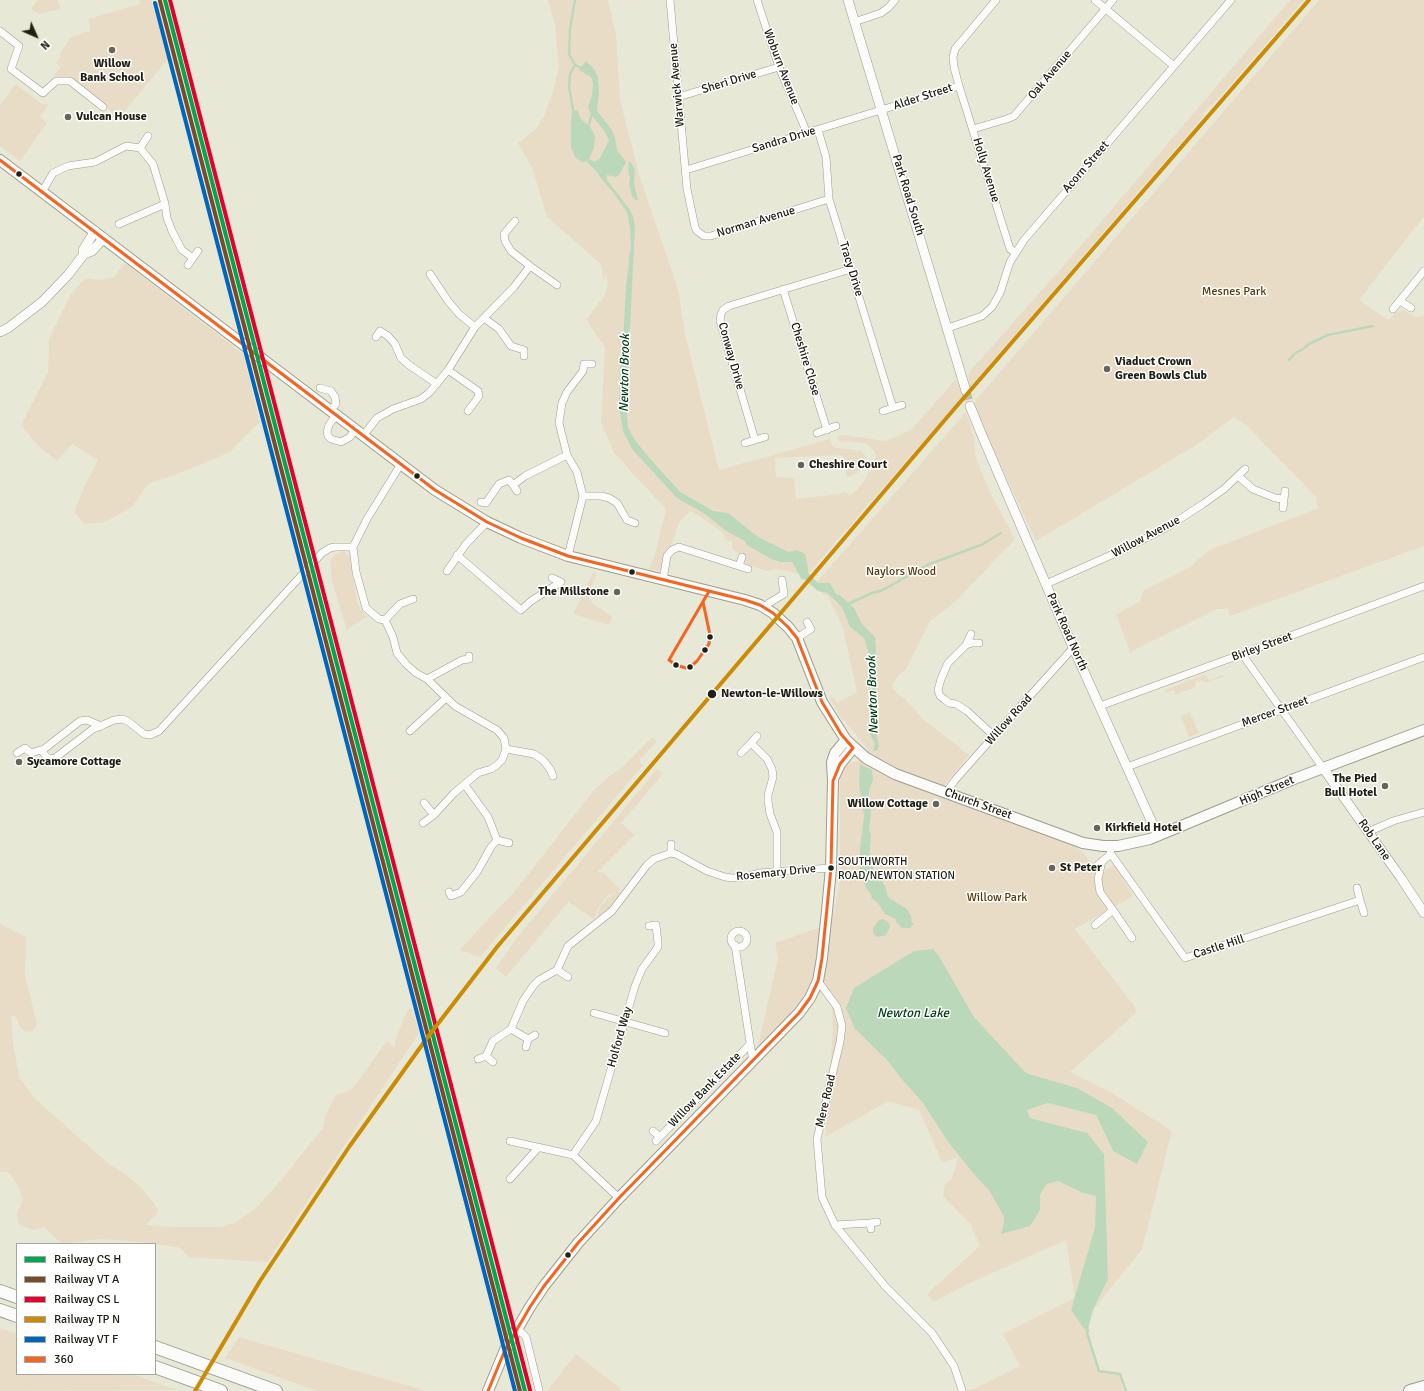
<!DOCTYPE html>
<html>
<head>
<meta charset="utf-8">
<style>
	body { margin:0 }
	#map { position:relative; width:1424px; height:1391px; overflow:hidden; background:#e7e8d6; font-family:Signika,sans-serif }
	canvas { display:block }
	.legend { position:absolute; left:16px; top:1243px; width:140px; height:132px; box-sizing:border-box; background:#fff; border:1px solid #a6a6a1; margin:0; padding:5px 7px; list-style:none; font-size:12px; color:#202014 }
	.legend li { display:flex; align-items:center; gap:8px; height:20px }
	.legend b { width:20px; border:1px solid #a6a6a1 }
	.north { position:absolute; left:16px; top:16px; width:40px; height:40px; -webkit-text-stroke:3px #fff; paint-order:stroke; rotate:135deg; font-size:11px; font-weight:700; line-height:16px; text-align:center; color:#202014 }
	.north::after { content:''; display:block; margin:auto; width:14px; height:18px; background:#202014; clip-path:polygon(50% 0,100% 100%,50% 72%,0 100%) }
</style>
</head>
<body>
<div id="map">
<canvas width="1424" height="1391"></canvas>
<ul class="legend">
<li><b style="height:5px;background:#00a651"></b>Railway CS H</li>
<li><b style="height:5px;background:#7a4b2a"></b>Railway VT A</li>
<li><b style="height:5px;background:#e4002b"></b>Railway CS L</li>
<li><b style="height:5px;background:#cc8b04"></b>Railway TP N</li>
<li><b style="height:5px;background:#0065bd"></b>Railway VT F</li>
<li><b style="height:5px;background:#f26522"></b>360</li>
</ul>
<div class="north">N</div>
</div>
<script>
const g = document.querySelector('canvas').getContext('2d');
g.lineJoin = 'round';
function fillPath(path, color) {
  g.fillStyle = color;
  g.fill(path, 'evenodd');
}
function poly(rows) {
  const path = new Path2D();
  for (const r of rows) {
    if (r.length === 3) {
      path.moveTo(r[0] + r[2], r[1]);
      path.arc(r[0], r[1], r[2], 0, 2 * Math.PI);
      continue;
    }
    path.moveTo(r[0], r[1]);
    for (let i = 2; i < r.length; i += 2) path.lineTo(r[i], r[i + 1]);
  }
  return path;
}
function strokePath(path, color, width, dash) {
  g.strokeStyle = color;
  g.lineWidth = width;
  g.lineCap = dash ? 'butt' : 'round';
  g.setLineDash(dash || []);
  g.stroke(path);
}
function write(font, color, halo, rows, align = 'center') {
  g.font = font + ' Signika,sans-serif';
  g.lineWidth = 3;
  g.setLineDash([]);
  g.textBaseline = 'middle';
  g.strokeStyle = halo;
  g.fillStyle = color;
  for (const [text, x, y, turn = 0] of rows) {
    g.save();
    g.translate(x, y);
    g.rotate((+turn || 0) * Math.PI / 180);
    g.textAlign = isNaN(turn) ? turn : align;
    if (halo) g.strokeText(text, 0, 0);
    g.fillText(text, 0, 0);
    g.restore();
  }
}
fillPath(poly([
	[38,0,58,0,60,9,39,14,31,9],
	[139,0,151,0,168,59,128,107,119,120,106,107,69,79,64,84,54,75,61,67,56,63,60,58,60,53,71,37,91,31,88,19,140,4],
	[548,0,608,0,616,34,620,100,640,178,678,289,685,334,719,470,830,439,832,445,836,448,849,449,862,451,866,457,864,466,857,473,849,477,846,476,846,461,842,455,775,458,776,477,794,478,796,499,840,494,843,492,851,495,861,485,872,469,876,456,874,451,867,444,849,441,841,442,838,440,837,437,842,435,886,441,911,430,956,379,963,396,806,576,787,571,776,569,767,571,747,565,744,557,732,549,732,541,725,540,723,532,691,511,679,522,662,571,649,569,654,558,666,509,614,453,601,422,605,347,586,320,605,295,608,283,606,274,604,282,601,264,547,217,533,170,518,143,537,128,544,116,553,92,559,67,555,25],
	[1290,0,1304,0,1213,105,1210,106,1204,112,1203,117,970,387,968,376,971,370,1072,256],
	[1319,0,1424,0,1424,216,1359,300,1388,320,1397,312,1403,310,1416,317,1424,316,1424,546,1230,616,1227,609,1217,609,1130,652,1116,614,1140,602,1143,591,1190,567,1209,550,1319,508,1316,504,1317,498,1245,424,1234,417,1196,445,1036,541,975,410,976,400],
	[16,84,42,104,49,104,40,117,47,123,20,161,0,146,0,105],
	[125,263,243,354,260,422,230,452,180,473,148,484,133,506,105,522,85,524,74,512,84,487,98,460,72,444,57,461,40,448,21,425,48,372,49,339,71,294,86,278,100,280,114,277],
	[966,412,974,438,976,459,991,494,1015,539,955,602,930,621,906,669,898,676,892,685,893,690,905,699,924,720,969,755,938,793,1053,832,1082,852,1089,860,1099,875,1115,864,1133,896,1075,929,1135,1007,1136,1013,1070,1072,1112,1093,1172,1131,1142,1249,1093,1310,1108,1279,1087,1133,1030,1118,1027,1110,1048,1103,1096,1115,1113,1151,1137,1163,1148,1142,1077,1088,1026,1073,974,1017,939,956,855,1029,886,1059,904,1082,923,1103,948,1142,977,1178,989,1189,1004,1217,1004,1222,1001,1233,1040,1210,1040,1195,1042,1191,1047,1184,1058,1181,1083,1193,1096,1196,1095,1227,1071,1310,1087,1333,1099,1371,1120,1374,1123,1391,962,1391,974,1389,1020,1366,1003,1334,1075,1298,1066,1240,970,1283,933,1302,927,1294,980,1246,970,1223,943,1197,945,1184,952,1179,958,1158,942,1162,919,1110,888,1101,825,1137,833,1032,832,1002,812,984,808,996,757,1051,778,958,775,943,821,927,831,925,840,881,840,778,842,771,847,763,859,761,868,749,844,720,842,719,829,697,831,696,832,698,833,697,837,703,857,692,843,628,829,598,814,585],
	[343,551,350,556,350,562,358,604,360,608,367,617,354,624,347,630,332,582,330,561,335,554],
	[594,571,596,575,589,593,590,599,593,604,613,617,609,625,573,614],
	[1206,674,1209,680,1222,675,1223,677,1206,683,1201,680,1195,682,1196,687,1175,695,1174,690,1166,693,1165,690],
	[1190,712,1199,733,1189,737,1181,716],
	[653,737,657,741,639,761,643,765,480,957,459,950,515,891,595,789,611,775,619,770],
	[657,769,663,774,621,823,635,835,598,872,604,873,621,890,608,895,599,906,594,919,569,903,569,901,506,977,496,968,516,939],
	[617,892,622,892,611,908,598,919,598,913,600,907,609,897],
	[0,924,26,937,25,975,37,1024,33,1031,26,1032,20,1027,17,1018,14,1016,11,1016,13,1043,19,1076,34,1098,110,1165,128,1176,144,1191,158,1209,155,1216,145,1225,174,1227,221,1227,235,1223,256,1208,278,1184,323,1128,325,1117,335,1096,352,1089,387,1041,395,1048,395,1040,408,1009,412,1009,419,1033,267,1262,188,1257,181,1248,141,1242,101,1239,62,1244,44,1227,33,1230,19,1225,17,1213,23,1199,17,1184,8,1172,0,1172],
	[0,1328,17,1334,17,1374,131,1374,177,1390,0,1391],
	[239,1337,423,1390,425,1391,317,1391,225,1358],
	[576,1354,621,1389,620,1391,547,1391]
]), '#e9dcc7');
fillPath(poly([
	[586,61,594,69,598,77,599,93,597,111,612,130,615,138,617,150,626,162,619,175,616,177,607,175,607,180,630,210,633,216,635,227,630,328,628,335,629,379,626,401,628,428,635,440,646,454,679,491,713,511,728,513,758,537,789,552,797,550,805,554,808,568,808,573,818,583,830,583,836,594,841,596,854,608,862,624,875,637,877,664,875,682,877,712,876,733,879,746,877,751,873,750,875,744,870,734,872,696,870,657,864,638,850,627,842,607,833,598,827,593,818,591,804,579,802,580,792,562,781,562,771,559,747,545,745,541,739,538,725,530,705,514,677,498,632,449,623,431,619,407,620,366,623,345,626,286,629,263,629,256,631,248,630,228,627,212,612,191,599,176,598,173,586,161,582,162,575,157,571,147,571,119,572,113,576,110,578,111,580,117,585,123,590,126,595,136,594,148,589,159,595,162,600,158,609,140,605,132,590,113,588,107,592,95,593,83,591,77,579,70],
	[629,161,632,164,635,170,634,184,638,199,637,201,632,196,629,184,630,178,628,170],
	[860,764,872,770,873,780,870,787,868,800,871,811,869,831,871,834,870,846,870,859,876,876,880,878,886,888,887,894,889,898,907,909,911,916,912,922,914,924,910,928,902,928,896,922,896,919,885,914,878,903,873,899,871,900,872,896,866,888,860,872,860,848,864,816,859,784],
	[883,919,889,923,890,927,886,935,883,936,877,937,873,933,873,928,879,920],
	[933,949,939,956,974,1017,1026,1073,1077,1088,1112,1108,1148,1142,1137,1164,1113,1151,1096,1115,1048,1103,1027,1110,1030,1118,1087,1133,1104,1154,1108,1279,1093,1310,1087,1333,1071,1310,1095,1227,1096,1196,1083,1193,1058,1181,1047,1184,1042,1191,1040,1195,1040,1210,1030,1226,1001,1234,1004,1222,1004,1217,989,1190,977,1178,948,1142,923,1103,904,1082,886,1059,855,1029,846,1008,854,988,914,951]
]), '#bcd8bb');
strokePath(poly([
	[575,0,570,29,569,54,575,65,583,69],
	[574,115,569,87,570,74,575,65],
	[587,127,589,124,592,114],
	[1289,360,1294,354,1303,349,1309,344,1328,335,1373,326],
	[848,604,872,593,883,590,927,565,981,545,1001,533],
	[1088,1330,1087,1333,1099,1371,1120,1374,1126,1391]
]), '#bcd8bb', 2.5);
strokePath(poly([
	[966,391,970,406]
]), '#bfc0af', 9, [9, 4.5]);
const street = poly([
	[670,0,687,189,695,227,697,231,704,236,711,236,829,199],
	[757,0,779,67,807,133],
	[1095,0,1174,66],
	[854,22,881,13,889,7,895,0],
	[0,31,19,46,11,69,43,93,56,81,70,81,103,107],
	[959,86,1010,249,1015,252],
	[678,97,779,67],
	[973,129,1007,119,1014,116,1113,0],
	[818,130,826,157,829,199,893,408],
	[140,148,148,136],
	[686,170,959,86,954,67,953,57,955,49,996,0],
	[42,192,53,173,68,166,95,162,126,146,140,148,153,164,165,204,167,218,172,231,182,250,193,258],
	[515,221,504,234,505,241,511,251,530,266],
	[119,224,165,204],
	[188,265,198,251],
	[430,274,448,301,459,314,475,327],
	[783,289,827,430],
	[1400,301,1411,308],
	[1393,309,1424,271],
	[484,318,499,329,511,346,524,350,524,356],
	[948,328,982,316,992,307,1000,293,1010,262,1024,240,1231,0],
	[376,337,380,331,388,336,395,344,401,358,409,365,437,384],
	[448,370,478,391,479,396,468,411],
	[320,388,331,391,335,397,336,404,330,411],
	[883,411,902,405],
	[336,415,329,425,327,432,328,436,331,439,341,442,350,437,355,430],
	[817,433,836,426],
	[363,436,377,418,393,409,421,399,429,393,448,370,475,327,514,287,530,266,557,285],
	[755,440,720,321,721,314,723,310,729,306,851,269],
	[745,443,765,437],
	[1238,476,1253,489,1275,498,1283,499],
	[517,491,513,485,525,476,567,455],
	[583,496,601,496,609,498,617,503,627,520,635,523],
	[481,502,486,503,499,484,509,480,513,485],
	[1283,508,1285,491],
	[353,547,356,572,366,608,379,619,385,620,393,637,397,653,406,664,416,673,427,679,455,706,497,730,504,738,506,749,502,760,497,765,491,769,478,773,454,793,434,815],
	[353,547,367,519,401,464],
	[457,555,521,610,531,601,561,582,552,578],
	[568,556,583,496,577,472,567,455,559,423,562,403,567,392,583,371,584,364,592,364],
	[739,566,742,557],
	[447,571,466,544,487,522],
	[663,580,667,556,672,550,679,547,748,569],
	[1046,584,1127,548,1169,526,1203,504,1224,489,1245,469],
	[765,608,769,603,784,594,782,580],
	[385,620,400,604,413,599],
	[797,638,811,629,807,622],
	[979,643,972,643,966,645,948,663,941,679,938,690,940,696,944,699,949,703,956,704,967,711,994,736],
	[966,645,971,634],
	[1242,654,1323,768],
	[427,679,462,660,469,659,469,656],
	[1100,706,1242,654,1424,586],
	[101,726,87,720,80,721,44,749,43,752,44,754,49,759,55,758,93,729,101,726,105,724,114,720,123,719,129,722,144,734,150,735,159,731,322,553,330,548,335,547,353,547],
	[410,731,446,698],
	[751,743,757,736],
	[506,749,534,754,543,760,550,769,553,776],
	[17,753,25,748,31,753,44,749],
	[741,753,751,743,767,759,772,769,773,777,768,795,768,801,770,814,777,832,777,872],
	[1127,767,1424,657],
	[465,785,488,817,497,840,509,843],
	[946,793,955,780,994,736,1073,648],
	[423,823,434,815,424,803],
	[1368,832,1393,821,1424,812],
	[671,844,671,853],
	[1109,846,1111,854,1185,958,1360,900,1357,888],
	[1094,868,1111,854],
	[449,892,451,896,461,892,477,872,491,847,497,840],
	[1360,900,1364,913],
	[1113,910,1132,938],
	[1095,925,1113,910,1100,892,1098,879,1102,861],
	[739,939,8],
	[735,945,753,1062],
	[557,970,568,977],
	[818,981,837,1007,842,1026,840,1042,817,1139,822,1197,835,1225,885,1286,932,1333,954,1366,962,1390],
	[594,1013,665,1033],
	[511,1029,528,1039],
	[526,1047,528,1039,535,1035],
	[486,1056,493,1041,511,1029,523,1001,533,986,539,980,557,970,568,946,612,911,647,865,654,859,671,853,676,854,707,871,725,877,732,878,745,877,759,873,831,868],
	[478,1059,486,1056,493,1062],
	[653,1131,660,1137],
	[510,1141,573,1155,619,1198],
	[656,1141,750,1044],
	[573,1155,596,1121,635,986,642,969,658,947,658,943,656,925,649,926],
	[510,1179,538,1148],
	[835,1225,870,1223],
	[871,1229,870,1223,877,1222],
	[517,1328,526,1337,539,1390]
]);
const secondary = poly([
	[848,0,966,391],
	[84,254,83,250,95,231],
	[0,332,8,328,42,302,68,275,84,254,92,251,104,238],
	[970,406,981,433,1072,645,1158,836],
	[1323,768,1401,878,1424,913]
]);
const primary = poly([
	[0,160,435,490,487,522,521,538,568,556,745,600,760,605,773,613,788,627,797,638,822,702,846,740,866,758,895,774,1083,843,1103,846,1118,846,1150,839,1294,779,1424,730],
	[834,777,840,764,853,748],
	[488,1391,505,1350,530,1307,544,1286,578,1243,619,1198,799,1013,810,998,818,981,822,958,827,911,831,868,833,781,832,762,835,753,846,740]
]);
const highway = poly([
	[0,1291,17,1297],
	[0,1310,17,1316],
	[155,1347,276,1391],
	[155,1367,221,1391],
	[1410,1391,1424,1387]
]);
strokePath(street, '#9d9d8f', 8);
strokePath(secondary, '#9d9d8f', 10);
strokePath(primary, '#9d9d8f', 12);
strokePath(highway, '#9d9d8f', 14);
strokePath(street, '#fbfcf9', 7);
strokePath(secondary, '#fbfcf9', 9);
strokePath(primary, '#fbfcf9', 10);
strokePath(highway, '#fbfcf9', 12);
strokePath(poly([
	[0,160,435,490,487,522,521,538,568,556,745,600,760,605,773,613,788,627,797,638,822,702,841,734,853,748,840,764,833,781,831,868,822,958,818,981,810,998,799,1013,619,1198,578,1243,544,1286,530,1307,505,1350,488,1391],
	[669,660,676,665,686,668,690,667,697,661,709,644,710,635,703,602],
	[669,660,708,593]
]), '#f26522', 3);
strokePath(poly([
	[165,0,525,1391]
]), '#00a651', 4);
strokePath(poly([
	[160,1,520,1391]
]), '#7a4b2a', 4);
strokePath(poly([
	[170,0,530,1390]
]), '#e4002b', 4);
strokePath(poly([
	[195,1391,260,1281,349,1147,427,1038,497,947,955,408,1309,0]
]), '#cc8b04', 4);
strokePath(poly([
	[155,3,515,1391]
]), '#0065bd', 4);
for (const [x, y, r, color] of [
	[112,50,4,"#666658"],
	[68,117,4,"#666658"],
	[19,174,3.5,"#202014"],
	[1107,369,4,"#666658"],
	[801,465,4,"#666658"],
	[417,476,3.5,"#202014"],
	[632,572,3.5,"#202014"],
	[617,592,4,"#666658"],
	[710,637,3.5,"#202014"],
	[705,650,3.5,"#202014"],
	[676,665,3.5,"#202014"],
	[690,667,3.5,"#202014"],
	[712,694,5,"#202014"],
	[19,762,4,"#666658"],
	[1385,786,4,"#666658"],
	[936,804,4,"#666658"],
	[1097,828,4,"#666658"],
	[831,868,3.5,"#202014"],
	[1052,868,4,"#666658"],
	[568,1255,3.5,"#202014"]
]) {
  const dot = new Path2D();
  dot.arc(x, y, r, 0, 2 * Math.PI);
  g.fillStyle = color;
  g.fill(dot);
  strokePath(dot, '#fff', 1.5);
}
write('11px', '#202014', '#fff', [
	["SOUTHWORTH",838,862],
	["ROAD/NEWTON STATION",838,876]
], 'left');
write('bold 12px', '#202014', '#fff', [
	["Willow",112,64,"center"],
	["Bank School",112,78,"center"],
	["Vulcan House",76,117],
	["Viaduct Crown",1115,362],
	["Green Bowls Club",1115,376],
	["Cheshire Court",809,465],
	["The Millstone",609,592,"right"],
	["Sycamore Cottage",27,762],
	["The Pied",1377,779,"right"],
	["Bull Hotel",1377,793,"right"],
	["Willow Cottage",928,804,"right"],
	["Kirkfield Hotel",1105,828],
	["St Peter",1060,868]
], 'left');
write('12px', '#202014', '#fff', [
	["Woburn Avenue",781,67,69],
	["Oak Avenue",1050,75,-50],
	["Sheri Drive",729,82,-17],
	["Warwick Avenue",677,85,-95],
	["Alder Street",923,97,-18],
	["Sandra Drive",784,140,-17],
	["Acorn Street",1086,167,-49],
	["Holly Avenue",986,170,73],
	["Park Road South",908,195,73],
	["Norman Avenue",756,222,-17],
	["Tracy Drive",851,269,73],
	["Conway Drive",731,356,74],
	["Cheshire Close",805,359,73],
	["Willow Avenue",1146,537,-28],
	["Park Road North",1067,632,66],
	["Birley Street",1262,647,-20],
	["Mercer Street",1275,712,-20],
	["Willow Road",1009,720,-48],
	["High Street",1267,791,-23],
	["Church Street",978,804,20],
	["Rob Lane",1374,840,55],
	["Rosemary Drive",776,873,-6],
	["Castle Hill",1219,947,-18],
	["Holford Way",620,1037,-74],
	["Willow Bank Estate",705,1090,-46],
	["Mere Road",826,1101,-77]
]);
write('12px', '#583808', '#fff', [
	["Mesnes Park",1234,292],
	["Naylors Wood",901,572],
	["Willow Park",997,898]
]);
write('bold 12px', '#202014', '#fff', [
	["Newton-le-Willows",721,694]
], 'left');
write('italic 13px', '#003e13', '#fff', [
	["Newton Brook",625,373,-89],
	["Newton Brook",873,695,-92],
	["Newton Lake",913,1014]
]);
</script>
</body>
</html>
